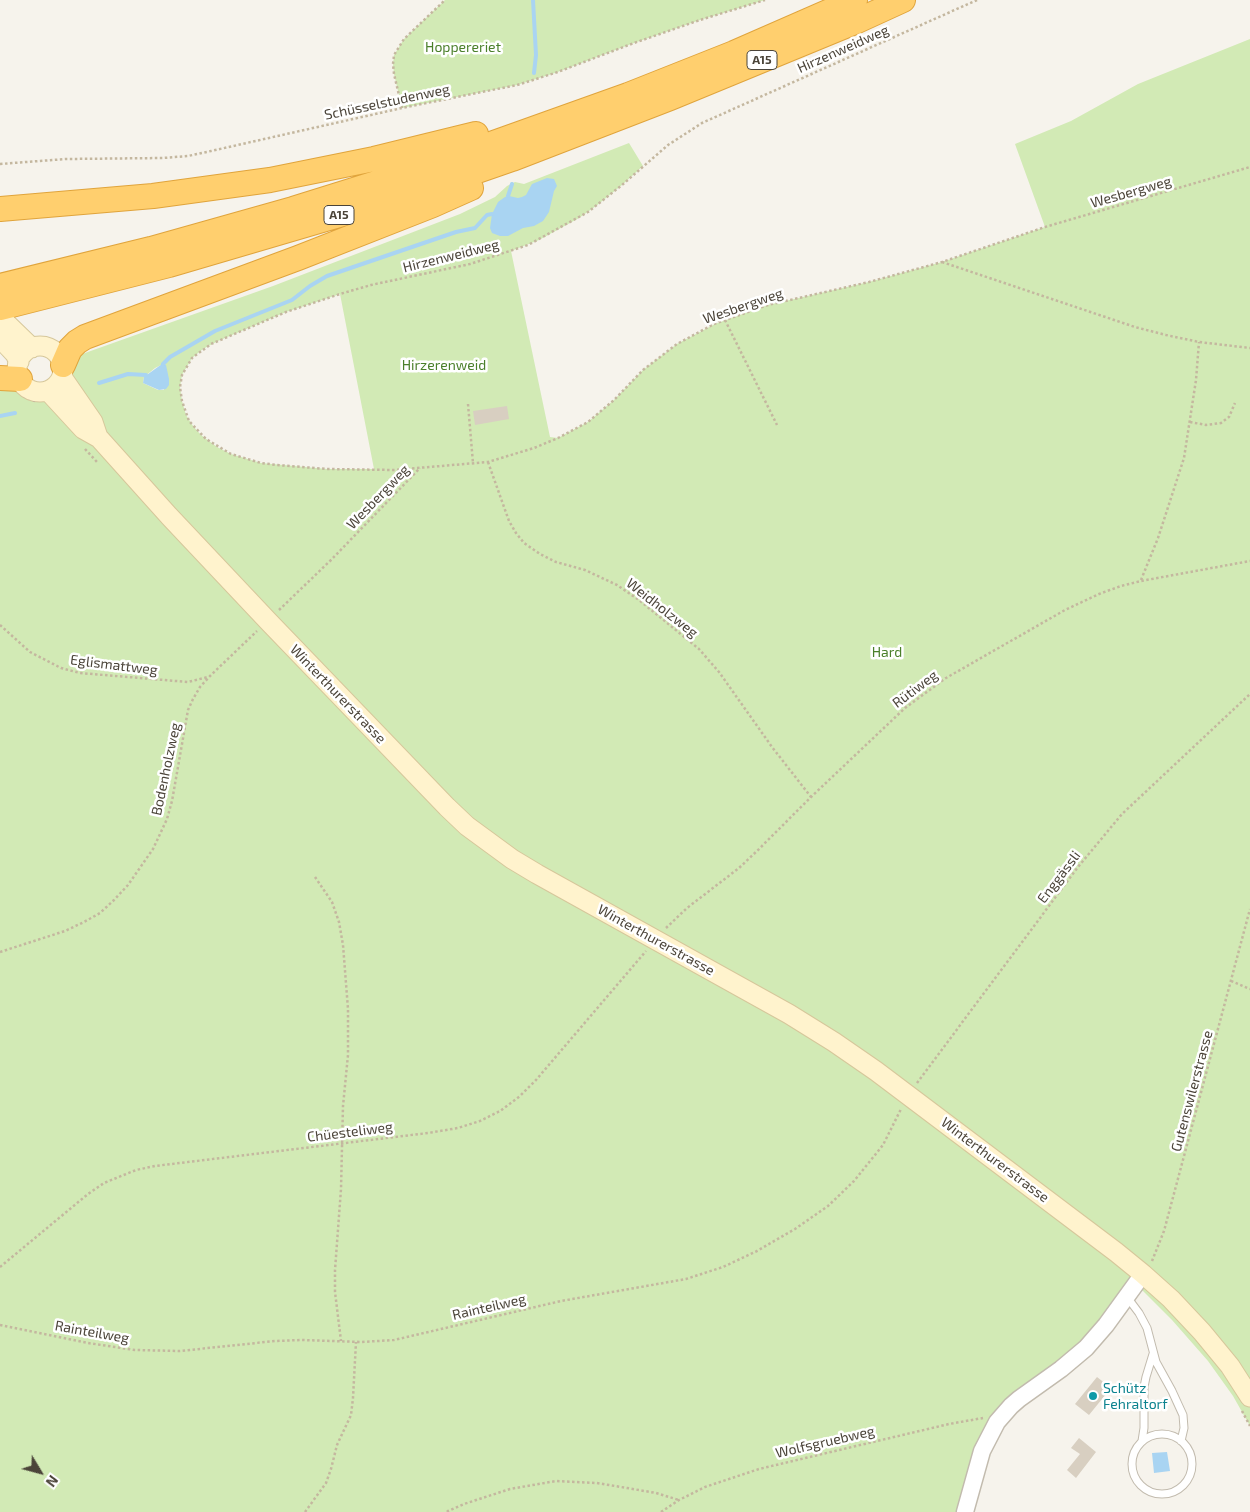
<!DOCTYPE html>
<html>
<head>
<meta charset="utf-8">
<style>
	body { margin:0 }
	#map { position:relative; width:1250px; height:1512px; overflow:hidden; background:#f6f3ec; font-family:"Exo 2",sans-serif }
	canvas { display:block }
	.north { position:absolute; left:15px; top:1447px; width:50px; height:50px; -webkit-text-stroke:4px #fff; paint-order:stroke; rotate:127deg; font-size:14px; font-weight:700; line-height:20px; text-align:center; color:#4b4439 }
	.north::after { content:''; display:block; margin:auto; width:18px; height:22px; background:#4b4439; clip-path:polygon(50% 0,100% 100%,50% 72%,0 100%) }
</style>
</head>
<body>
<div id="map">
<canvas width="1250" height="1512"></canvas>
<div class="north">N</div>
</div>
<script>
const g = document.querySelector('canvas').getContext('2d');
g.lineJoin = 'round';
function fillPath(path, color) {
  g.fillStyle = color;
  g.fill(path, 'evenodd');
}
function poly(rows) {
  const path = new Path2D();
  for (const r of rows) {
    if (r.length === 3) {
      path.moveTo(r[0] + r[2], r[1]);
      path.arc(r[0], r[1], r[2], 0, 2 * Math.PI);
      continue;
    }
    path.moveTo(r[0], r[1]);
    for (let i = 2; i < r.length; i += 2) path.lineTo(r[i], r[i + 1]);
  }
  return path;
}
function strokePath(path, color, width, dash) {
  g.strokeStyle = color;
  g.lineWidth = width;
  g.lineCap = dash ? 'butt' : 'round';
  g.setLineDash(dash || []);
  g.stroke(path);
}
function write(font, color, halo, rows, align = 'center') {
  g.font = font + ' "Exo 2",sans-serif';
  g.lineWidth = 5;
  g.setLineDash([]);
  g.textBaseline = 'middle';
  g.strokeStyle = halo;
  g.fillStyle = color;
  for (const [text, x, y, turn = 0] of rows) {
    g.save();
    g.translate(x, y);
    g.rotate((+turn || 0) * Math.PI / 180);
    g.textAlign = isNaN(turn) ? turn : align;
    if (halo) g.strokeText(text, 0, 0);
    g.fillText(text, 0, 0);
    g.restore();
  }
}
fillPath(poly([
	[445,0,765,0,700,20,634,43,555,73,517,85,402,108,394,74,393,64,394,55,404,39],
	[1250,39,1250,1426,1233,1396,1208,1361,1172,1320,1136,1284,1106,1325,1002,1415,965,1512,0,1512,0,383,18,391,27,398,38,402,41,392,54,388,58,383,63,365,85,353,273,286,460,214,495,197,507,186,515,182,524,184,629,143,643,166,622,185,596,206,579,218,539,240,511,251,550,437,558,438,588,422,614,400,643,370,677,344,715,324,768,305,869,282,942,262,1045,227,1015,144,1071,121,1138,84],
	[340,294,374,469,327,469,261,463,231,454,217,447,201,435,193,426,186,415,182,401,180,387,182,375,192,358,203,349,218,341,286,312],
	[163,364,164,390,158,390,143,383,144,377,155,368]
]), '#d2eab5');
fillPath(poly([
	[547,178,554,179,557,186,554,191,549,212,543,221,534,226,523,228,508,236,500,236,492,233,490,228,492,214,498,202,505,197,509,196,518,198,522,197,526,195,532,184],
	[162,364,166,365,169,379,169,385,166,389,159,390,143,383,144,377],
	[1167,1452,1170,1471,1154,1473,1152,1453]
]), '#a9d4f2');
strokePath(poly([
	[533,0,536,55,534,73],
	[508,196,512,184],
	[163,364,170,357,215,331,292,300,310,286,327,276,456,232,475,228,487,215,492,214],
	[99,383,128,374,146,375],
	[0,416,15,413]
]), '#a9d4f2', 4);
fillPath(poly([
	[507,406,509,419,475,425,473,411],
	[1097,1377,1111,1388,1089,1415,1075,1404],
	[1079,1438,1096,1452,1076,1478,1067,1470,1080,1454,1071,1448]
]), '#d8cfc1');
const service = poly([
	[1127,1297,1139,1313,1147,1328,1156,1362,1172,1391,1183,1415,1184,1428,1181,1441],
	[1162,1464,30],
	[1142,1441,1144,1428,1144,1387,1146,1377,1153,1354]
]);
const tertiary = poly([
	[965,1512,982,1451,997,1422,1011,1406,1019,1399,1061,1369,1086,1348,1106,1325,1143,1274]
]);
const secondary = poly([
	[0,317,32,348],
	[0,338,15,354,19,362],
	[40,369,23],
	[62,377,93,422,98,437],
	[48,391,83,429,99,438,169,516,268,621,447,807,467,826,512,859,537,874,789,1014,834,1042,876,1071,1116,1252,1143,1274,1171,1299,1202,1332,1230,1366,1250,1397]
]);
const motorway = poly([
	[0,209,153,196,270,180,374,159,476,134],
	[0,286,151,249,293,209,418,170,628,95,734,53,855,0],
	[0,308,169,265,414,193,512,159,670,98,855,22,903,0],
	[63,365,70,349,77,342,85,337,298,258,433,205,471,188],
	[0,378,20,379]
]);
strokePath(service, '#c2bbae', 9);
strokePath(tertiary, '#c2bbae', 19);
strokePath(secondary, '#d6c79b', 21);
strokePath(motorway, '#e0a43c', 26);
strokePath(poly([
	[977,0,702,123,668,145,622,185,588,212,528,245,470,264,371,285,340,294,286,312,211,344,192,358,182,375,180,387,182,401,189,421,206,439,231,454,261,463,277,465,327,469,394,470,488,462,534,448,558,438,588,422,614,400,643,370,677,344,714,324,768,305,869,282,942,262,1045,227,1250,167],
	[402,108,394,74,393,64,394,55,404,39,445,0],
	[0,164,66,159,163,158,188,156,211,151,402,108,517,85,555,73,634,43,700,20,765,0],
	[942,262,1135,327,1166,335,1199,342,1250,348],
	[725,320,777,425],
	[24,396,35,401],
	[468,404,473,463],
	[1190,422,1206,425,1221,423,1229,417,1235,403],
	[85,449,97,462],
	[488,462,509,521,516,533,524,543,540,554,556,562,585,570,617,585,639,600,699,649,719,672,772,747,811,797],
	[1141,580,1158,538,1184,458,1196,380,1199,342],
	[279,610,331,560,420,468],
	[0,625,30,652,61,668,80,673,188,682,208,677],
	[315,877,332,902,339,922,343,945,348,1009,348,1055,343,1106,341,1189,335,1270,335,1292,341,1341],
	[666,928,687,908,739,868,757,851,811,797,905,708,946,678,1065,610,1099,594,1121,586,1141,581,1250,561],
	[0,952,65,931,84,922,100,913,114,900,128,885,153,849,167,819,172,801,188,710,193,699,200,687,210,676,257,631],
	[1231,981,1250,989],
	[917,1083,1078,867,1122,814,1250,694],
	[1152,1261,1164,1231,1250,909],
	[0,1267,88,1194,104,1183,136,1170,155,1166,428,1133,458,1128,480,1121,500,1111,520,1096,536,1080,646,951],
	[0,1325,88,1343,135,1350,180,1351,275,1341,302,1340,362,1342,394,1340,561,1301,686,1279,723,1267,757,1251,795,1229,828,1206,854,1181,883,1145,901,1109],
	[1242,1411,1250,1426],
	[305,1512,326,1483,331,1469,337,1445,351,1415,353,1398,356,1342],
	[447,1512,448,1511,464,1504,510,1489,556,1481,597,1483,627,1488,656,1493,679,1500],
	[661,1512,679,1500,705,1487,759,1469,949,1424,983,1418]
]), '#c4b79f', 2.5, [2.5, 2.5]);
strokePath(service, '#fff', 7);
strokePath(tertiary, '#fff', 16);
strokePath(secondary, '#fff3cd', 19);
strokePath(motorway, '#ffcf6e', 24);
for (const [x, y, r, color] of [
	[1093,1396,5,"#0f9aa8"]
]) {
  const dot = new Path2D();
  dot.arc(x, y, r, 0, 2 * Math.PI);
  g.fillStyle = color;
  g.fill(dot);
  strokePath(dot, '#fff', 2);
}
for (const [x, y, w] of [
	[762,60,30],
	[339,215,30]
]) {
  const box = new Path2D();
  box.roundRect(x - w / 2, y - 9.5, w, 19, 4);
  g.fillStyle = '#fff';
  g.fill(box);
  strokePath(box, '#4b4439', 1);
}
write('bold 12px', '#4b4439', null, [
	["A15",762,60],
	["A15",339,215]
]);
write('14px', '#4a7f2a', '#fff', [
	["Hoppereriet",463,47],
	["Hirzerenweid",444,365],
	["Hard",887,652]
]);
write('14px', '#4b4439', '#fff', [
	["Hirzenweidweg",843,49,-24],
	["Schüsselstudenweg",387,102,-12],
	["Wesbergweg",1131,192,-16],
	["Hirzenweidweg",451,256,-14],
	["Wesbergweg",743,306,-19],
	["Wesbergweg",378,497,-46],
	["Weidholzweg",662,608,38],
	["Eglismattweg",114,665,7],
	["Rütiweg",915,689,-37],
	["Winterthurerstrasse",338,694,46],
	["Bodenholzweg",166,769,-78],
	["Enggässli",1059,877,-53],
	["Winterthurerstrasse",656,940,29],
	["Gutenswilerstrasse",1192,1091,-75],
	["Chüesteliweg",350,1132,-7],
	["Winterthurerstrasse",995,1160,37],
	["Rainteilweg",489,1307,-13],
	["Rainteilweg",92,1332,10],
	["Wolfsgruebweg",825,1442,-13]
]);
write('14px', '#0d838f', '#fff', [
	["Schütz",1103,1388],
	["Fehraltorf",1103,1404]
], 'left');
</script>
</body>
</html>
